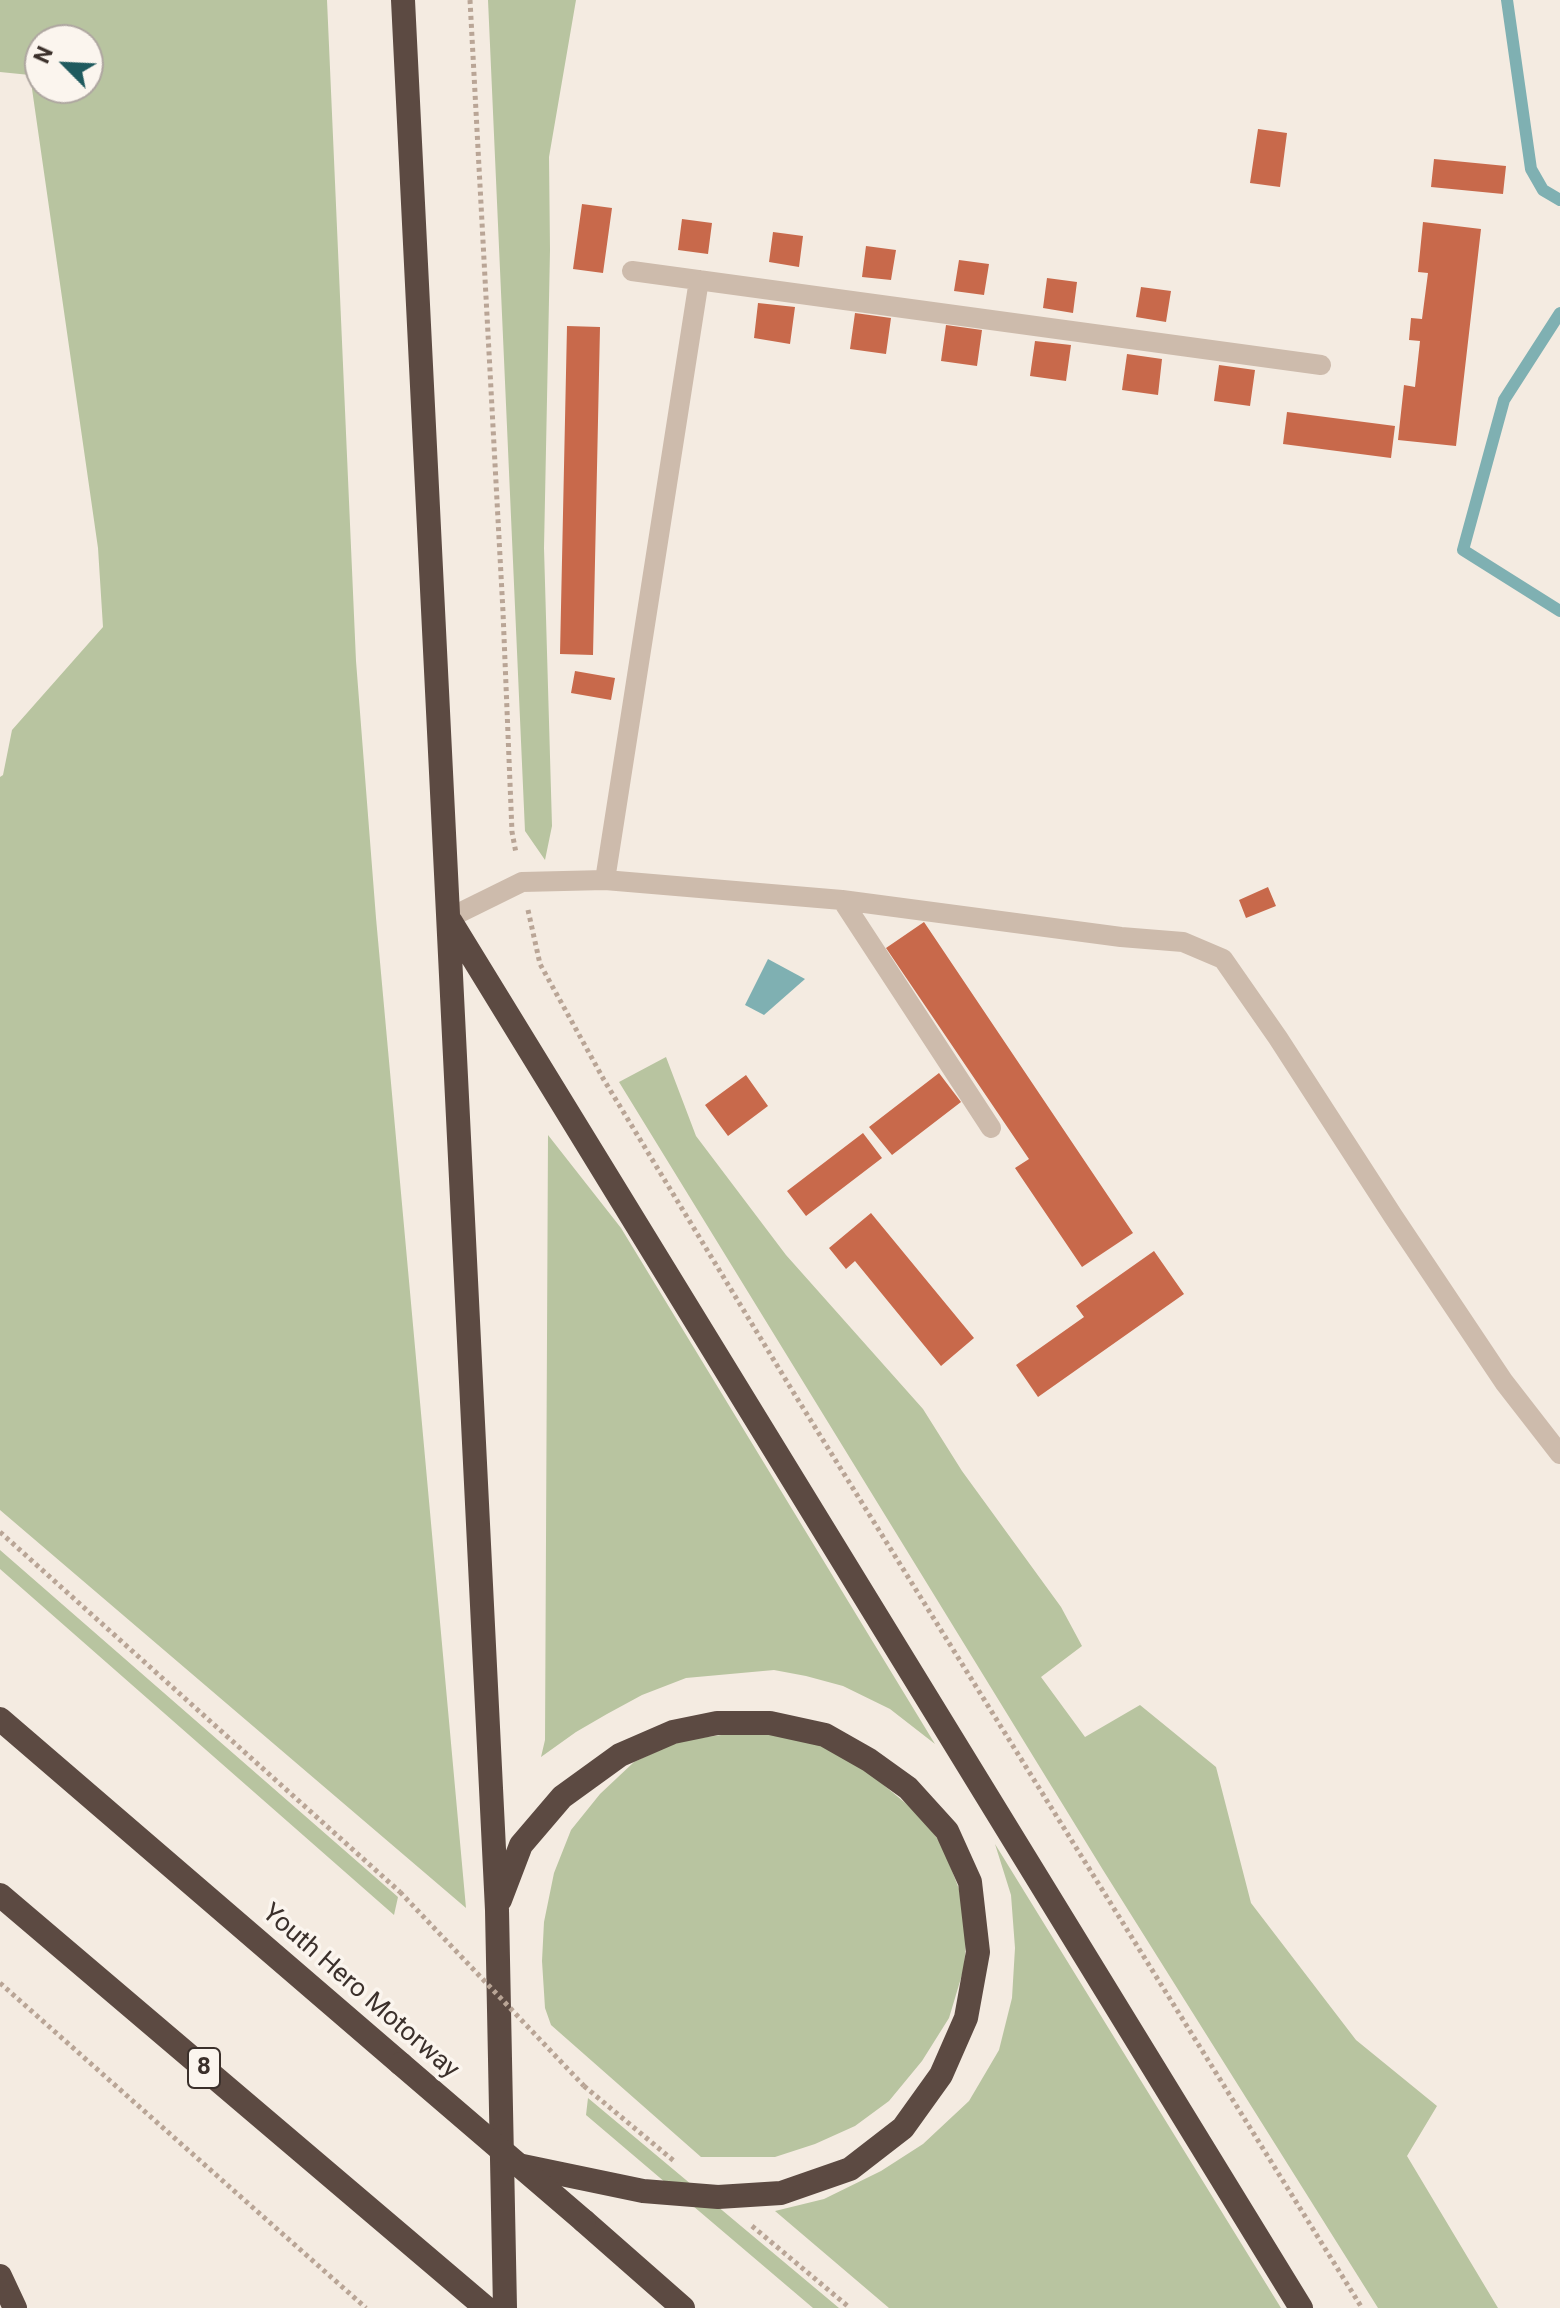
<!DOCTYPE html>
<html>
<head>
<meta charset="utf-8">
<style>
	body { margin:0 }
	#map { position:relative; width:1560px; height:2308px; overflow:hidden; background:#f4ebe1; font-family:Roboto,sans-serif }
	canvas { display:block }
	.north { position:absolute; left:24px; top:24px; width:80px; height:80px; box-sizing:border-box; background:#fbf5ee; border:2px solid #aea6a0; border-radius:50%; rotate:294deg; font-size:22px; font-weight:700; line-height:32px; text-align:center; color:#3b302b }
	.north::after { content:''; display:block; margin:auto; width:28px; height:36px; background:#1f5a5e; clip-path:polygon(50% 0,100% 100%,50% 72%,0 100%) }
</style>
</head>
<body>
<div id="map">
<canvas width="1560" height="2308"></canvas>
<div class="north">N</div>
</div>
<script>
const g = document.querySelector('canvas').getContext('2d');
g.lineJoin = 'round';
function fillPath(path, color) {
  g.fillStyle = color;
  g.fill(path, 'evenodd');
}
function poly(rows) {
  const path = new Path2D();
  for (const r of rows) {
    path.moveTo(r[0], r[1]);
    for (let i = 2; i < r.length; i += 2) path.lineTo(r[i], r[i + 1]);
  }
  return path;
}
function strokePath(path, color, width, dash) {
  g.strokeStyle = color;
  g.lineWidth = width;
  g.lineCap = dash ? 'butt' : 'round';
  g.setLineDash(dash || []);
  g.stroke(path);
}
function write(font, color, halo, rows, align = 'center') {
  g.font = font + ' Roboto,sans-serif';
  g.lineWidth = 7;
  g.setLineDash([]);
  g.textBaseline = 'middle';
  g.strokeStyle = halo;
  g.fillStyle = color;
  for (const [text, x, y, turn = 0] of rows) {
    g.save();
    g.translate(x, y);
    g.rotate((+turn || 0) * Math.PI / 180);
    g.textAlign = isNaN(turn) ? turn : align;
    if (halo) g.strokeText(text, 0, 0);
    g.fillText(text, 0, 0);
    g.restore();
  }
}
fillPath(poly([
	[0,0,327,0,356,661,376,918,466,1908,0,1510,0,777,3,775,12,730,103,627,98,548,30,75,0,72],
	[40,40,88,40,88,88,40,88],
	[488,0,576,0,549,157,550,250,544,548,552,826,545,860,525,831],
	[666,1057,696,1136,786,1255,923,1409,962,1471,1061,1607,1082,1646,1041,1677,1085,1737,1140,1705,1216,1767,1251,1903,1356,2040,1437,2106,1407,2156,1498,2308,1378,2308,1103,1870,619,1082],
	[548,1135,621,1228,935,1744,890,1709,843,1686,806,1676,774,1670,686,1678,642,1695,607,1714,576,1732,541,1757,545,1740],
	[0,1550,398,1897,394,1915,0,1569],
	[735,1733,781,1735,832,1744,880,1782,921,1816,942,1845,959,1889,967,1930,964,1968,949,2018,922,2061,889,2101,855,2126,815,2144,775,2157,701,2157,551,2025,545,2008,542,1961,544,1922,554,1873,571,1830,600,1794,634,1762,679,1741],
	[995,1844,1281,2308,889,2308,775,2211,824,2199,881,2171,923,2144,969,2101,999,2050,1012,1998,1015,1948,1011,1895],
	[588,2098,839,2308,813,2308,586,2115]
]), '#b8c4a0');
fillPath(poly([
	[768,959,805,979,764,1015,745,1005]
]), '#7fb0b2');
strokePath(poly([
	[1507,0,1531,169,1543,190,1560,200],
	[1560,313,1504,400,1463,550,1560,611]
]), '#7fb0b2', 12);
fillPath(poly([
	[1258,129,1287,133,1280,187,1250,183],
	[1434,159,1506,166,1503,194,1431,187],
	[582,204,612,208,603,273,573,269],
	[682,219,712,223,708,254,678,250],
	[1423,222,1481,229,1456,446,1398,440,1404,385,1415,387,1420,341,1409,340,1411,318,1422,319,1428,273,1418,272],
	[773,232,803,236,799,267,769,262],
	[866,246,896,250,891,280,862,277],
	[959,260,989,264,984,295,954,291],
	[1047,278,1077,282,1073,313,1043,308],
	[1141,287,1171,291,1166,322,1136,317],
	[758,303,795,307,790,344,754,338],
	[855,313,891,318,886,354,850,349],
	[946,325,982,330,977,366,941,361],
	[567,326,600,327,593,655,560,654],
	[1035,341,1071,345,1066,381,1030,376],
	[1127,354,1162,359,1158,395,1122,390],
	[1219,365,1255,370,1250,406,1214,401],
	[1287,412,1395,426,1391,458,1283,444],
	[575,671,615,678,611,700,571,693],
	[1268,887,1276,906,1246,918,1239,900],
	[924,922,1133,1233,1082,1267,1015,1168,1029,1159,886,948],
	[939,1073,961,1102,892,1155,869,1127],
	[746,1075,768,1106,728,1136,705,1105],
	[863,1133,882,1158,806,1216,787,1191],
	[871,1213,974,1338,941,1366,855,1261,846,1269,829,1248],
	[1154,1251,1184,1294,1038,1397,1016,1365,1084,1317,1076,1306]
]), '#c8694b');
strokePath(poly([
	[470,0,503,612,512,832,516,853],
	[528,910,540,964,604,1080,795,1395,1362,2308],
	[0,1532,400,1892],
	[0,1983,366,2308],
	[584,2086,674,2161],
	[752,2226,850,2308]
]), '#b9a596', 5, [4, 4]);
strokePath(poly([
	[632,271,1321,365],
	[605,880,699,280],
	[842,900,991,1128],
	[449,918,522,882,605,880,842,900,1121,937,1183,942,1223,959,1278,1038,1393,1216,1504,1382,1560,1454]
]), '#cdbbac', 20);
strokePath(poly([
	[403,0,497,1910,505,2308],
	[451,922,1301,2308],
	[0,1719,401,2064],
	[0,1895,486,2308],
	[500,1900,521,1845,562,1797,620,1755,673,1732,717,1723,770,1723,825,1735,869,1760,908,1788,947,1831,970,1882,978,1952,966,2018,941,2075,903,2128,850,2169,781,2193,718,2197,643,2191,518,2165],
	[584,2221,683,2308],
	[0,2276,15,2308]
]), '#5c4a42', 24);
strokePath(poly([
	[400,1892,584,2086]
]), '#b9a596', 5, [4, 4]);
strokePath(poly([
	[401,2064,584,2221]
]), '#5c4a42', 24);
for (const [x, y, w] of [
	[204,2068,32]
]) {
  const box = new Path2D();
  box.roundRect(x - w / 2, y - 20, w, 40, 6);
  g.fillStyle = '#fbf5ee';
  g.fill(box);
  strokePath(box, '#3b302b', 2);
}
write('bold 24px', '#3b302b', null, [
	["8",204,2068]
]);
write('26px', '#3b302b', '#fbf5ee', [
	["Youth Hero Motorway",360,1992,41]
]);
</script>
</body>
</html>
